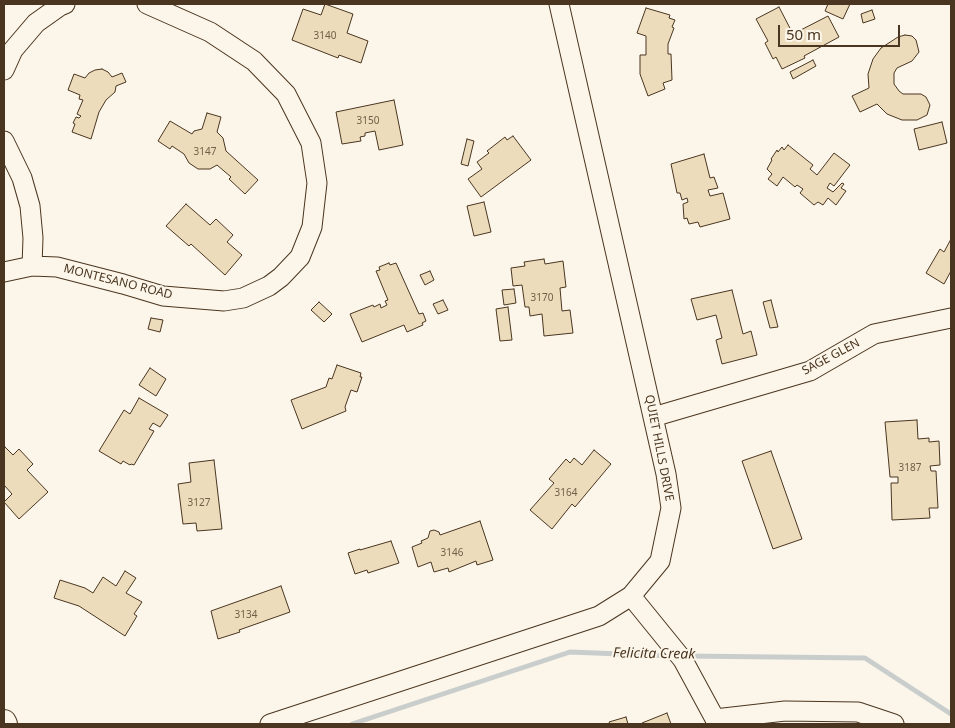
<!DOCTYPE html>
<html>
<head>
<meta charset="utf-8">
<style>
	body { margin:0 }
	#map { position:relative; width:955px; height:728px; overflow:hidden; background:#fbf6e9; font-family:"Noto Sans",sans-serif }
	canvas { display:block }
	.frame { position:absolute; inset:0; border:5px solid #4a3520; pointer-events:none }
	.scale { position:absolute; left:778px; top:25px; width:122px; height:22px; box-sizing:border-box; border:2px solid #4a3520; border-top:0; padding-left:6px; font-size:15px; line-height:18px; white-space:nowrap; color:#4a3520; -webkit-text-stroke:4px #fbf6e9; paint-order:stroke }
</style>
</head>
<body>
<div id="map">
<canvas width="955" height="728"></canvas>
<div class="frame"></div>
<div class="scale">50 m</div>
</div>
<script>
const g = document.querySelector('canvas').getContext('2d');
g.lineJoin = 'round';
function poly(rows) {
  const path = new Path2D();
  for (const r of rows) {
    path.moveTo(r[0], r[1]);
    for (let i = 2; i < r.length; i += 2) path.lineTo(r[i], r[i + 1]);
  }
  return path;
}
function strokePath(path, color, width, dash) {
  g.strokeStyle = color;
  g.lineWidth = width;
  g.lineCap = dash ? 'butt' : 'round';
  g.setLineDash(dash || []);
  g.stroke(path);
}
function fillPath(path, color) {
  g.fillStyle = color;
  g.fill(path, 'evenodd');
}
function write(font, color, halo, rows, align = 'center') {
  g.font = font + ' "Noto Sans",sans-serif';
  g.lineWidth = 4;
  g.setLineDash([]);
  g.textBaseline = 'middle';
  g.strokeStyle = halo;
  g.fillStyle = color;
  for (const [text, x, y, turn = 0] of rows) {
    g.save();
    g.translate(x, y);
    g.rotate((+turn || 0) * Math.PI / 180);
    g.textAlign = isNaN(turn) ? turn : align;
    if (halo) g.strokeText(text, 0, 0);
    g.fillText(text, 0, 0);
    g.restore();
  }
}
strokePath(poly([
	[685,656,865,658,951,714],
	[352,724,570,652,672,656]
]), '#c9cecd', 5);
const building = poly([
	[325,4,353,14,347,33,368,41,361,63,339,55,338,58,292,40,303,9,321,15,325,4],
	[828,4,850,4,843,19,825,11,828,4],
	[779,7,793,34,828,16,839,37,804,56,805,58,782,69,776,57,773,59,765,43,768,41,756,19,779,7],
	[646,8,670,15,669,18,675,20,672,27,674,28,668,44,668,54,671,54,672,80,663,83,665,89,648,96,640,74,640,55,646,55,646,36,637,33,646,8],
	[872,10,875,19,863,23,861,14,872,10],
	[905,35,912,36,916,40,919,52,912,61,897,68,894,73,894,84,899,91,903,94,921,94,926,97,930,105,927,115,917,120,902,120,887,114,877,104,860,112,852,96,869,88,868,74,873,59,881,48,898,37,905,35],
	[813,60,816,66,793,79,790,72,813,60],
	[102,69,108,72,112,77,122,73,126,82,116,86,115,92,106,100,99,112,91,139,72,132,75,124,73,123,76,117,79,118,81,116,77,114,83,100,79,99,80,95,68,90,74,74,85,78,89,73,95,70,102,69],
	[394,100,403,145,379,150,375,131,365,133,365,136,360,137,361,141,342,144,336,112,394,100],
	[207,113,221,117,217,132,223,138,226,151,258,180,245,194,229,179,231,177,217,165,210,169,198,169,189,163,184,154,172,146,170,149,158,141,170,121,192,134,194,131,202,129,207,113],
	[942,122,947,143,919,150,914,129,942,122],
	[513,136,531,160,481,197,468,179,482,169,477,162,489,153,487,151,505,137,507,140,513,136],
	[467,139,474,141,468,166,461,164,467,139],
	[788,145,813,165,810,169,817,175,834,153,850,165,834,186,830,183,827,188,833,192,842,183,844,184,841,188,846,191,836,205,828,198,823,205,818,202,814,205,800,193,803,189,797,185,795,187,783,177,777,186,768,179,772,174,767,169,772,160,771,159,777,150,778,152,782,147,784,150,788,145],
	[704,154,710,178,714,177,718,188,708,190,710,196,723,193,730,219,700,227,698,222,689,224,687,218,684,219,683,204,688,202,687,198,682,200,680,193,677,193,671,164,704,154],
	[484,202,491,232,474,236,467,206,484,202],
	[186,204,210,225,216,219,233,235,227,242,242,255,225,275,191,244,189,246,166,226,186,204],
	[951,239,951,271,944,284,926,273,940,249,944,252,951,239],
	[544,259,545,264,563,261,566,287,560,288,562,311,570,310,573,333,544,336,542,314,530,316,529,307,525,307,522,285,513,286,511,268,525,266,524,262,544,259],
	[389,263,390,265,396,263,419,314,423,313,426,321,422,323,423,325,407,332,404,325,362,342,350,314,373,305,374,307,380,304,381,308,387,305,385,301,388,300,376,271,380,270,379,267,389,263],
	[430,271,434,280,425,285,420,275,430,271],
	[514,289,516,303,504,305,502,290,514,289],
	[732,290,743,334,751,331,757,355,722,364,716,340,722,338,716,315,697,320,691,299,732,290],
	[443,300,448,310,438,314,433,304,443,300],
	[771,300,778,327,770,328,763,302,771,300],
	[319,302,332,314,324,322,311,310,319,302],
	[508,307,512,340,500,341,496,309,508,307],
	[151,318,163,320,160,332,148,329,151,318],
	[337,365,361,373,360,377,362,377,357,392,351,390,345,407,346,411,302,429,291,400,326,387,329,378,332,379,337,365],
	[150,368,166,379,156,396,139,385,150,368],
	[139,398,168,415,160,427,153,423,149,429,154,431,134,465,131,464,130,465,123,461,121,464,99,451,124,410,130,414,139,398],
	[917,420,918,439,929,438,929,442,939,441,940,465,930,466,931,471,936,471,938,508,929,508,930,518,892,520,891,483,898,483,898,477,890,477,885,422,917,420],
	[5,447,13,455,19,449,33,464,27,470,48,492,19,519,4,502,12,494,4,485,4,448,5,447],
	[594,450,611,464,575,507,572,504,552,529,530,510,554,483,549,479,566,459,570,463,574,458,582,465,594,450],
	[771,451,802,539,773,549,742,461,771,451],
	[214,460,222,529,197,531,196,523,183,524,178,484,191,482,189,463,214,460],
	[480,521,493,560,477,565,476,561,449,572,448,568,434,572,431,562,418,567,412,547,422,543,421,541,428,538,430,531,434,530,439,532,440,535,480,521],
	[391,541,399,563,368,573,367,570,355,574,348,553,360,549,360,550,391,541],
	[125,571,136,578,126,593,142,602,134,614,137,616,125,636,79,606,54,598,60,580,85,588,93,593,103,577,116,586,125,571],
	[281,586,290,612,239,630,240,632,218,639,211,611,281,586],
	[667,713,671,724,642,724,642,723,667,713],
	[626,717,628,724,610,724,609,722,626,717]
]);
fillPath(building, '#ecdcbc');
strokePath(building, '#4a3520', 1);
const minor = poly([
	[4,70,13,50,36,23,60,6,65,4],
	[4,141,22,178,30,206,33,238,32,266,57,267,123,284,163,296,224,301,243,298,269,286,281,277,300,257,312,227,317,183,311,143,286,94,254,61,210,32,147,4],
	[4,272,32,266],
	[653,417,810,371,874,334,951,318],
	[631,596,683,660,715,719,716,724],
	[715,719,785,711,858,712,894,724],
	[270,724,599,616,631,596,660,561,671,508,666,474,559,4]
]);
const major = poly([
	[4,722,5,724]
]);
strokePath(minor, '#4a3520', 21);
strokePath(major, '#4a3520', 26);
strokePath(minor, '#fbf6e9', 19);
strokePath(major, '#fbf6e9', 24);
write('10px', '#725f47', null, [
	["3140",325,36],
	["3150",368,121],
	["3147",205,152],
	["3170",542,298],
	["3187",910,468],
	["3164",566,493],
	["3127",199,503],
	["3146",452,553],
	["3134",246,615]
]);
write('12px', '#4a3520', '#fbf6e9', [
	["MONTESANO ROAD",118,282,14],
	["SAGE GLEN",831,357,-28],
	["QUIET HILLS DRIVE",659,448,79]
]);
write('italic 14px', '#4a3520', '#fbf6e9', [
	["Felicita Creak",654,654,1]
]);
</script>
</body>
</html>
